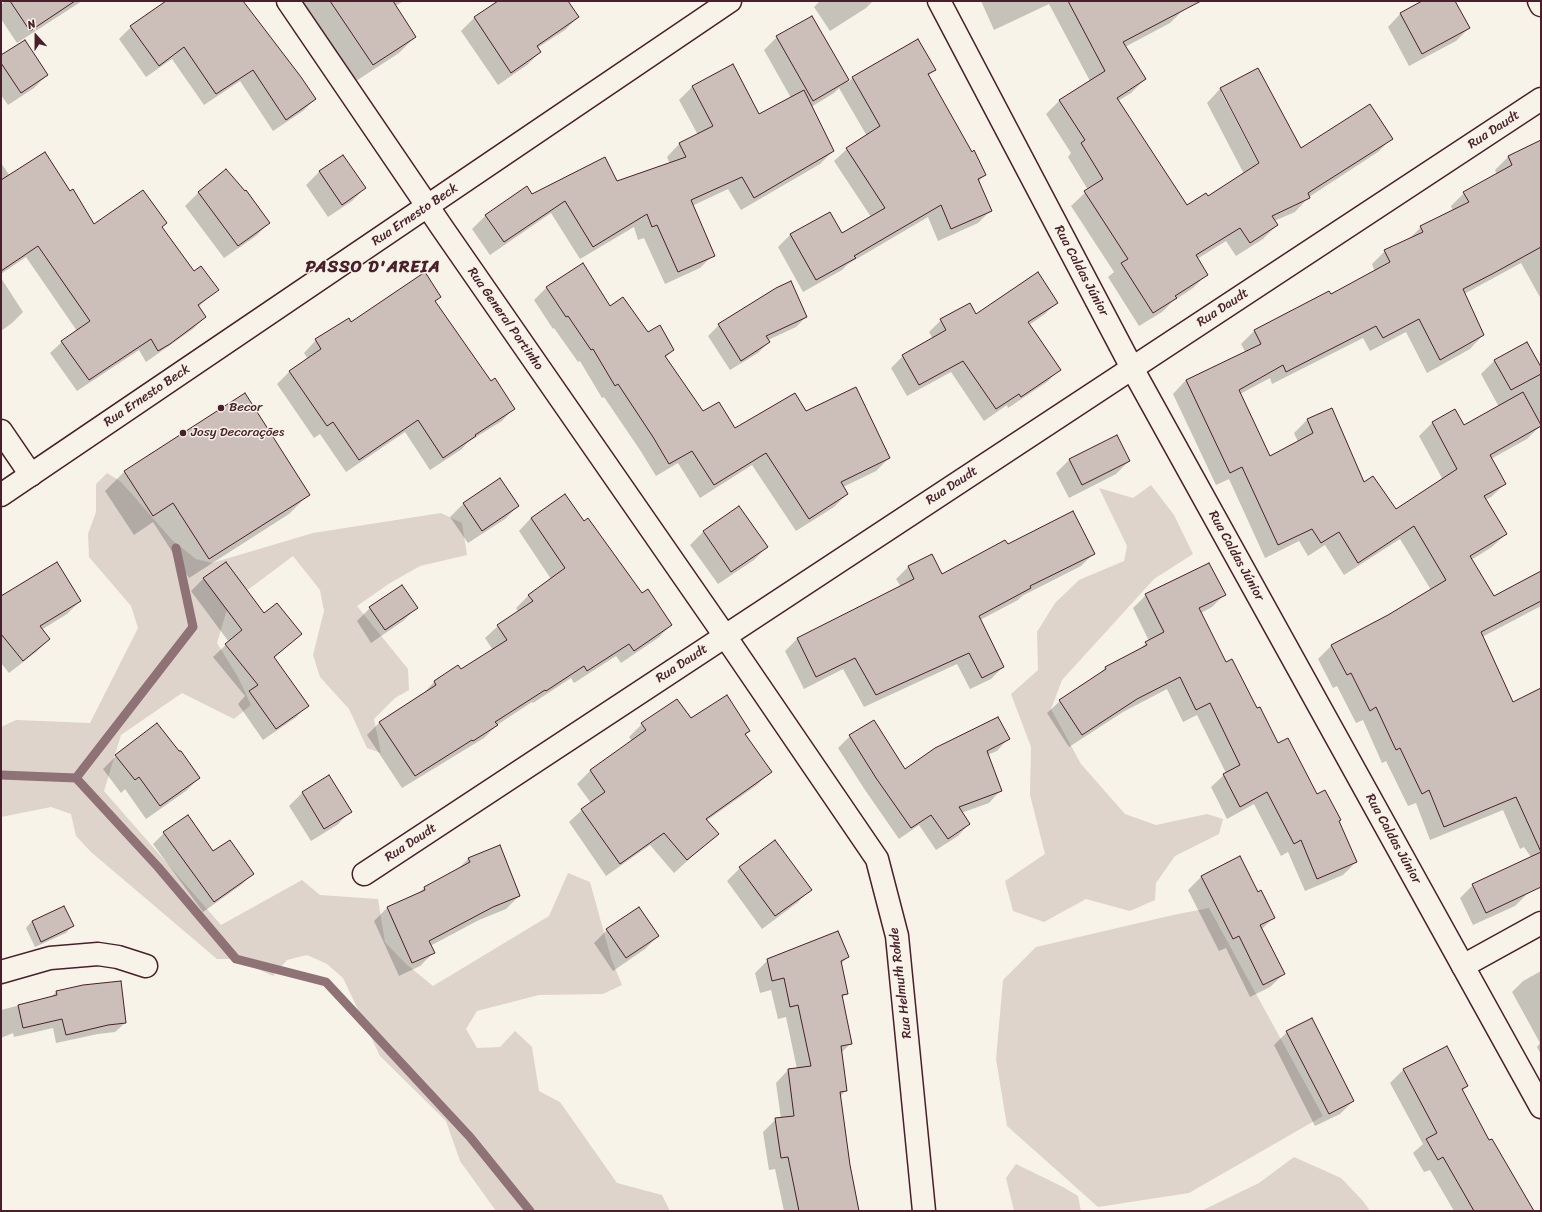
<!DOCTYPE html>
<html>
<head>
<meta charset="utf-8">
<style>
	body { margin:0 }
	#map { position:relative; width:1542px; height:1212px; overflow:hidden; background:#f7f3e8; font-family:Sriracha,sans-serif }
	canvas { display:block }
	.frame { position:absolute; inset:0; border:2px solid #4a1f2b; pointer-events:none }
	.north { position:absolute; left:16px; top:16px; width:40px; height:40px; -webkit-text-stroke:3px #f7f3e8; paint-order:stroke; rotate:339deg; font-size:11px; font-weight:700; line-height:16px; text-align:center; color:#4a1f2b }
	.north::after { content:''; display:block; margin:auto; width:14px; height:18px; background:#4a1f2b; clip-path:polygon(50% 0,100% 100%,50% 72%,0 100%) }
</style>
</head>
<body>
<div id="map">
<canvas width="1542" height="1212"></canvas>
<div class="frame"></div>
<div class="north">N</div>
</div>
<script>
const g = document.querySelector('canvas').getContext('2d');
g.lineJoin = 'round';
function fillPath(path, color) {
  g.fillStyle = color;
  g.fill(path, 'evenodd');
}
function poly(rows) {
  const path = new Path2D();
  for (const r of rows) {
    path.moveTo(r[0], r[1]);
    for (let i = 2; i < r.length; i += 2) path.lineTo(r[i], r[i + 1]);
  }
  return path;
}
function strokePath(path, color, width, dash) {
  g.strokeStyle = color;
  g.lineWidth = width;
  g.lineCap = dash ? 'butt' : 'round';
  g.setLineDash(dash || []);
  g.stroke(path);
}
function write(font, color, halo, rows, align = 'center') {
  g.font = font + ' Sriracha,sans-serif';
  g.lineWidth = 3;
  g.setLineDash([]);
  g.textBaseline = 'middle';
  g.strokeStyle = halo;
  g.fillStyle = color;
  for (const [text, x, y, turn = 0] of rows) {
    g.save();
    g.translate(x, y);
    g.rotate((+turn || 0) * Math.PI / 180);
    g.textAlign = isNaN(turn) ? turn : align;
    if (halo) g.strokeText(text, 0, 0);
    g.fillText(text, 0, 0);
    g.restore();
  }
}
fillPath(poly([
	[107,473,120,481,131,493,172,540,196,559,212,563,313,533,441,513,462,523,467,555,420,566,390,583,357,606,408,669,409,690,395,698,374,719,381,753,367,748,349,709,320,677,313,655,324,611,320,590,293,556,245,592,228,606,217,643,238,677,251,705,234,719,182,693,121,735,104,791,221,925,302,880,320,895,378,899,385,942,405,963,433,986,549,916,568,873,590,882,611,958,622,985,603,994,539,995,477,1011,466,1029,477,1048,500,1047,515,1031,532,1047,539,1091,560,1102,617,1183,662,1195,670,1211,496,1211,460,1161,446,1121,380,1056,343,978,327,964,307,955,287,960,273,976,236,959,217,959,91,852,76,836,71,814,51,807,1,817,1,727,16,720,90,723,138,628,131,606,89,557,88,534,96,512,96,484],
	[1151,485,1174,515,1193,554,1154,579,1062,680,1051,709,1081,764,1125,814,1156,825,1207,814,1223,819,1219,834,1175,856,1156,883,1155,900,1130,911,1086,899,1044,922,1013,911,1005,881,1045,854,1030,795,1031,747,1011,694,1038,670,1037,632,1055,603,1079,580,1124,561,1127,546,1099,488,1133,498],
	[1209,908,1323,1116,1189,1193,1098,1207,1007,1126,996,1059,1003,980,1036,947,1173,915],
	[1294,1157,1341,1178,1363,1201,1370,1211,1201,1211,1259,1183],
	[1016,1164,1063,1187,1078,1196,1081,1211,1014,1211,1006,1178]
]), '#ded4cc');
fillPath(poly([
	[5,1,82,1,17,43,1,19,1,5],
	[169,1,240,1,315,99,303,111,273,131,240,81,204,105,172,59,146,77,119,39,131,27],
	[301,1,404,1,395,6,415,37,399,53,356,81],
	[499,1,567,1,578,17,565,30,537,48,540,52,527,65,498,85,461,31,474,18],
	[820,1,873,1,866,8,830,31,814,7],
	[981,1,1180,1,1184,9,1170,23,1125,47,1145,79,1131,93,1118,101,1186,206,1208,197,1244,174,1207,103,1220,89,1258,69,1300,150,1391,139,1378,152,1309,197,1295,212,1274,221,1277,225,1263,239,1236,256,1226,241,1197,259,1207,274,1193,288,1172,302,1162,312,1139,326,1108,277,1114,272,1071,206,1088,190,1068,157,1071,153,1046,114,1060,100,1090,81,1049,4,994,30],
	[1221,92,1223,92,1262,167,1261,168],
	[1424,1,1454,1,1469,28,1456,41,1409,66,1388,27,1401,13],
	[812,17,848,82,853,78,935,70,928,76,985,175,978,182,990,211,978,223,938,241,928,217,848,264,842,270,803,292,778,247,791,234,842,235,871,217,834,161,847,149,867,136,839,88,834,93,811,107,833,151,820,164,741,210,728,189,692,206,713,255,700,268,665,284,644,238,638,240,634,227,580,259,551,213,490,255,472,229,485,216,527,188,532,195,616,183,670,164,667,157,680,143,698,135,679,100,692,87,759,115,791,98,764,50,777,37],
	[1,57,47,75,34,88,8,105,1,95],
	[1541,141,1541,299,1521,263,1464,294,1483,335,1470,349,1427,373,1406,332,1370,351,1363,338,1272,384,1270,378,1240,394,1269,457,1298,442,1294,433,1307,420,1364,484,1395,510,1443,480,1419,436,1432,423,1455,410,1464,427,1499,407,1481,374,1494,361,1541,369,1541,420,1538,422,1540,426,1527,439,1491,459,1505,484,1491,497,1485,500,1506,534,1492,547,1471,560,1493,597,1541,572,1541,606,1482,637,1512,703,1541,689,1541,867,1539,868,1524,847,1520,849,1503,810,1430,840,1416,803,1408,806,1386,761,1382,763,1363,720,1356,723,1337,686,1333,688,1318,659,1331,646,1388,616,1431,590,1400,539,1344,575,1325,545,1308,556,1299,541,1265,558,1229,479,1216,485,1173,394,1186,380,1246,353,1241,344,1254,331,1328,292,1330,296,1375,272,1372,264,1385,251,1408,240,1421,227,1453,211,1451,206,1464,193,1497,175,1495,170,1508,157],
	[343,156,365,188,352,201,328,217,306,185,319,172],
	[1,163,10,176,70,192,94,225,161,228,194,273,217,290,198,307,205,317,193,329,146,362,139,350,77,391,50,353,62,342,77,331,26,257,1,274],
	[226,170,269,223,256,236,224,258,185,206,198,193],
	[1,278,23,312,12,323,1,331],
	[547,287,610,307,673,350,665,358,703,412,734,430,805,413,889,458,876,471,843,487,847,494,834,507,796,531,752,465,700,498,678,463,656,476,640,450,604,397,602,398,580,361,578,362,554,328,553,329,534,300],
	[777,289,806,317,796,327,768,340,769,342,758,353,730,370,708,336,719,325],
	[440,297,435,302,491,382,514,408,502,421,468,442,462,449,430,470,405,432,346,472,320,434,314,438,277,384,289,372,308,359,304,353,316,340,351,323],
	[1057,302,1045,314,1029,325,1059,370,1047,382,1008,408,1007,405,984,421,951,372,907,396,891,368,903,356,933,339,929,332,941,320],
	[1116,437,1129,461,1116,474,1069,498,1056,473,1069,460],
	[125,471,309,494,289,514,189,578,153,522,134,535,105,491],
	[500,480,518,506,505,519,468,543,450,517,463,504],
	[739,508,767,547,754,560,718,584,690,545,703,532],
	[531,518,584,522,642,595,671,625,658,638,621,663,616,656,574,683,571,678,533,703,532,702,497,725,484,738,402,788,367,735,380,722,422,695,434,682,458,667,460,670,493,650,485,638,498,626,519,612,516,608,529,595,551,579,519,531],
	[1007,545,1093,554,1081,566,1022,596,1018,600,980,620,1003,667,991,679,970,689,957,664,864,707,843,669,804,689,785,651,797,639,901,587,896,579,908,567,941,575],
	[226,563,264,614,301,634,274,658,307,706,295,718,263,740,238,704,245,696,213,657,229,642,191,591,203,579],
	[1146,595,1224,595,1212,607,1201,613,1226,663,1257,709,1278,745,1338,822,1356,862,1343,875,1305,891,1288,852,1281,856,1254,804,1227,819,1211,787,1226,773,1197,715,1183,722,1167,689,1123,712,1069,747,1047,713,1060,701,1098,675,1105,668,1136,652,1149,641,1133,608],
	[1,598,80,601,67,614,41,630,49,639,36,652,9,673,1,663],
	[370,608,416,608,403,621,371,643,357,621],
	[690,720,749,731,744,735,770,772,757,785,706,821,717,834,674,873,650,845,606,876,569,822,582,810,591,803,577,784,590,771,632,741,629,737,642,724],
	[157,724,199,778,186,791,146,819,125,789,121,793,103,769,116,756],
	[850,736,904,770,1008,739,997,751,987,755,1000,791,989,803,961,813,969,824,958,836,936,850,919,825,899,839,865,790,838,748],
	[329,776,350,812,337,825,311,841,289,806,302,793],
	[164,833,213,852,252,874,241,885,203,912,153,844],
	[499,846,519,896,506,909,479,920,430,946,433,953,420,966,399,976,374,921,387,908,418,894,424,888,456,871,468,859],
	[740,868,810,890,797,903,762,929,727,881],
	[1201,877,1258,893,1273,918,1261,930,1284,974,1270,987,1250,997,1226,948,1219,951,1188,890],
	[1473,885,1528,893,1515,906,1473,925,1460,898],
	[63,907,72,926,66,933,35,947,26,928,32,921],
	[607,930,658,936,645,949,613,971,594,943],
	[848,957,840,965,847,993,841,999,851,1043,841,1053,846,1090,840,1097,849,1165,858,1211,784,1211,775,1169,769,1170,763,1132,776,1119,781,1119,776,1083,788,1070,797,1069,786,1017,778,1019,771,990,760,993,755,973,768,960],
	[1541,971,1541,1055,1537,1047,1540,1043,1512,992,1523,981],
	[83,986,125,1023,115,1032,98,1034,56,1043,53,1028,14,1037,13,1033,1,1038,1,1010,51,997,56,992],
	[1287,1032,1353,1101,1340,1114,1315,1126,1274,1045],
	[1446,1047,1467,1086,1462,1091,1489,1142,1533,1211,1454,1211,1430,1170,1424,1172,1413,1153,1423,1144,1390,1083,1403,1070]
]), '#0003');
strokePath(poly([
	[1,775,76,778,158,867,236,959,326,982,470,1137,530,1211],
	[76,778,193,627,176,548]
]), '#8e7275', 9);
const building = poly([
	[10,1,75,1,30,31,10,1],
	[166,1,243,1,301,77,316,99,286,120,253,70,216,94,184,47,159,66,130,26,166,1],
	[330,1,393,1,416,37,373,65,330,1],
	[498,1,568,1,579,17,537,46,541,52,511,73,474,17,498,1],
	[1068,1,1201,1,1123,42,1146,79,1117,98,1187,205,1206,193,1208,196,1259,163,1220,88,1258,68,1301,148,1370,104,1393,139,1308,193,1310,198,1272,216,1278,225,1250,243,1240,228,1196,255,1208,275,1175,296,1177,298,1153,313,1121,263,1128,259,1084,191,1103,179,1081,143,1085,140,1059,100,1105,71,1068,1],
	[1422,1,1455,1,1470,28,1422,54,1400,13,1422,1],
	[812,16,849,80,813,101,776,36,812,16],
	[918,39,936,70,928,74,972,152,974,150,986,175,978,179,992,211,951,229,941,205,854,256,856,258,816,280,790,234,830,212,842,233,885,208,846,148,880,126,852,77,918,39],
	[25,40,48,75,21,93,1,63,1,55,25,40],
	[733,64,759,114,804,90,834,151,754,198,742,177,691,200,715,256,678,272,657,225,652,227,647,214,593,247,565,201,504,242,485,215,527,186,532,194,605,157,617,181,686,157,679,143,713,126,692,86,733,64],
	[1541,140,1541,247,1494,273,1463,289,1484,335,1440,360,1419,319,1383,338,1376,326,1286,372,1283,365,1239,390,1270,456,1313,433,1307,419,1332,408,1364,482,1373,476,1396,509,1457,469,1432,422,1455,409,1464,425,1523,392,1541,425,1541,426,1490,455,1506,484,1484,496,1507,534,1470,556,1494,596,1541,571,1541,601,1481,632,1513,702,1541,688,1541,887,1486,913,1472,884,1541,852,1516,797,1444,827,1429,790,1422,794,1400,748,1396,750,1376,707,1370,711,1351,673,1347,675,1331,645,1388,615,1446,580,1414,526,1358,563,1339,532,1321,543,1312,529,1278,545,1242,467,1230,473,1186,380,1261,344,1254,330,1329,291,1331,294,1390,262,1384,250,1423,232,1420,226,1469,202,1463,192,1512,165,1508,156,1541,140],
	[45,152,70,191,73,189,94,224,143,190,167,223,162,227,194,271,201,266,219,290,198,305,206,317,170,344,158,351,151,339,89,380,61,341,90,321,38,246,1,271,1,180,45,152],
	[343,155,366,188,342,205,319,171,343,155],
	[226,169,245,191,246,190,270,223,238,246,198,192,226,169],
	[583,263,610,306,623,297,648,332,660,325,674,350,665,356,703,411,719,402,735,428,795,393,806,411,856,387,890,458,841,482,848,494,809,519,766,453,714,485,692,451,669,464,653,437,618,384,615,386,593,349,591,350,568,316,566,317,546,287,583,263],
	[425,272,441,297,435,301,491,381,495,378,515,409,475,435,476,436,443,458,418,420,359,460,333,422,327,426,289,371,321,349,315,339,349,318,351,322,425,272],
	[1038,272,1058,303,1028,322,1061,370,1021,397,1019,394,996,409,963,361,919,385,902,355,946,330,940,319,970,303,976,314,1038,272],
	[791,281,807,317,766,336,770,342,741,361,718,324,776,288,791,281],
	[1527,342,1541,367,1541,374,1511,390,1494,360,1527,342],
	[245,393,310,495,209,559,173,503,153,516,124,471,245,393],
	[1117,435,1130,461,1082,485,1069,459,1117,435],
	[500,478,519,506,482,531,463,503,500,478],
	[565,494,584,521,588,518,642,593,648,589,672,625,634,651,629,644,587,671,584,666,546,691,545,690,495,722,498,725,473,741,472,740,415,776,379,722,436,685,434,681,458,665,461,669,507,640,497,625,533,601,528,595,565,568,531,518,565,494],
	[739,506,768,547,731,572,703,531,739,506],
	[1073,511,1095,554,1030,586,1031,588,979,616,1004,667,982,678,969,653,876,695,855,658,816,677,797,638,914,579,908,566,932,554,942,574,1005,540,1008,544,1073,511],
	[57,562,81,601,40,626,50,639,23,661,1,634,1,596,57,562],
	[226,562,264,613,277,603,302,634,274,657,309,706,276,729,249,691,258,685,225,644,242,630,203,578,226,562],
	[1209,563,1226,595,1199,608,1226,662,1232,659,1257,708,1260,707,1278,743,1288,738,1317,794,1325,790,1341,820,1339,821,1357,862,1317,879,1301,840,1294,844,1267,792,1240,807,1223,774,1240,765,1210,703,1196,710,1180,677,1137,699,1082,735,1059,700,1106,669,1105,667,1147,645,1145,642,1164,632,1145,594,1209,563],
	[402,585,418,608,385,630,369,607,402,585],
	[727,695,750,731,745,734,772,772,706,819,719,834,687,860,664,833,620,864,581,809,605,792,590,770,646,730,641,723,677,699,691,718,727,695],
	[998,717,1010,739,987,751,1002,791,959,807,970,824,948,839,931,815,911,828,876,778,849,735,874,720,905,769,935,748,998,717],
	[157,723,179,751,181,751,200,778,160,806,139,777,135,780,115,755,157,723],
	[329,775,352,812,324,829,302,792,329,775],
	[188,815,213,851,230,840,254,874,214,902,163,832,188,815],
	[775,840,812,890,775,916,739,867,775,840],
	[500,845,520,896,493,907,429,941,435,953,412,963,387,907,425,890,424,887,470,862,468,858,500,845],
	[1240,856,1258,892,1261,890,1275,918,1260,925,1285,974,1263,985,1239,936,1233,939,1201,876,1240,856],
	[64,906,74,926,41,942,32,921,64,906],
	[639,907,659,936,626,958,606,929,639,907],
	[838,931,849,957,841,961,848,994,842,995,852,1044,841,1046,847,1091,840,1092,850,1165,859,1211,799,1211,788,1157,781,1158,775,1118,794,1116,788,1069,811,1066,798,1005,790,1007,784,978,772,981,767,959,838,931],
	[121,981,126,1023,108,1025,66,1035,62,1019,23,1028,18,1005,57,995,56,991,83,985,121,981],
	[1312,1018,1354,1101,1329,1114,1286,1031,1312,1018],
	[1447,1046,1468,1086,1462,1089,1489,1140,1492,1139,1534,1211,1474,1211,1443,1157,1438,1160,1426,1139,1437,1133,1403,1069,1447,1046]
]);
fillPath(building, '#ccbfb9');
strokePath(building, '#4a1f2b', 1);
const street = poly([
	[288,1,443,229,725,636,877,859,897,936,924,1211],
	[1539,1,1541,5],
	[1,431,31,475],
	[364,874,1541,99],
	[1463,966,1541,923],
	[1,972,50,958,98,954,118,957,146,966]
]);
const secondary = poly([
	[939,1,1132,368,1541,1107],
	[1,495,730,1]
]);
strokePath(street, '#4a1f2b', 25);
strokePath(secondary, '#4a1f2b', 25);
strokePath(street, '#f7f3e8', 22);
strokePath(secondary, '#f7f3e8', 22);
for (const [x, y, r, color] of [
	[221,408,4,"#4a1f2b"],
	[183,433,4,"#4a1f2b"]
]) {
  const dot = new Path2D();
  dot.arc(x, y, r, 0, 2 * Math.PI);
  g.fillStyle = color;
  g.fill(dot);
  strokePath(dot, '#f7f3e8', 1.5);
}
write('13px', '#4a1f2b', '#f7f3e8', [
	["Rua Daudt",1494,130,-33],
	["Rua Ernesto Beck",415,215,-34],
	["Rua Caldas Júnior",1081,271,62],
	["Rua Daudt",1223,308,-33],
	["Rua General Portinho",505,319,55],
	["Rua Ernesto Beck",147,396,-34],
	["Rua Daudt",952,486,-33],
	["Rua Caldas Júnior",1236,556,61],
	["Rua Daudt",682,664,-33],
	["Rua Caldas Júnior",1393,839,61],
	["Rua Daudt",411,843,-33],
	["Rua Helmuth Rohde",901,983,-97]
]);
write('13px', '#4a1f2b', '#f7f3e8', [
	["Becor",229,408],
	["Josy Decorações",191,433]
], 'left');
g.letterSpacing = '1px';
write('bold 17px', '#4a1f2b', '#f7f3e8', [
	["PASSO D'AREIA",373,268]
]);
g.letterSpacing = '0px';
</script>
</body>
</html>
